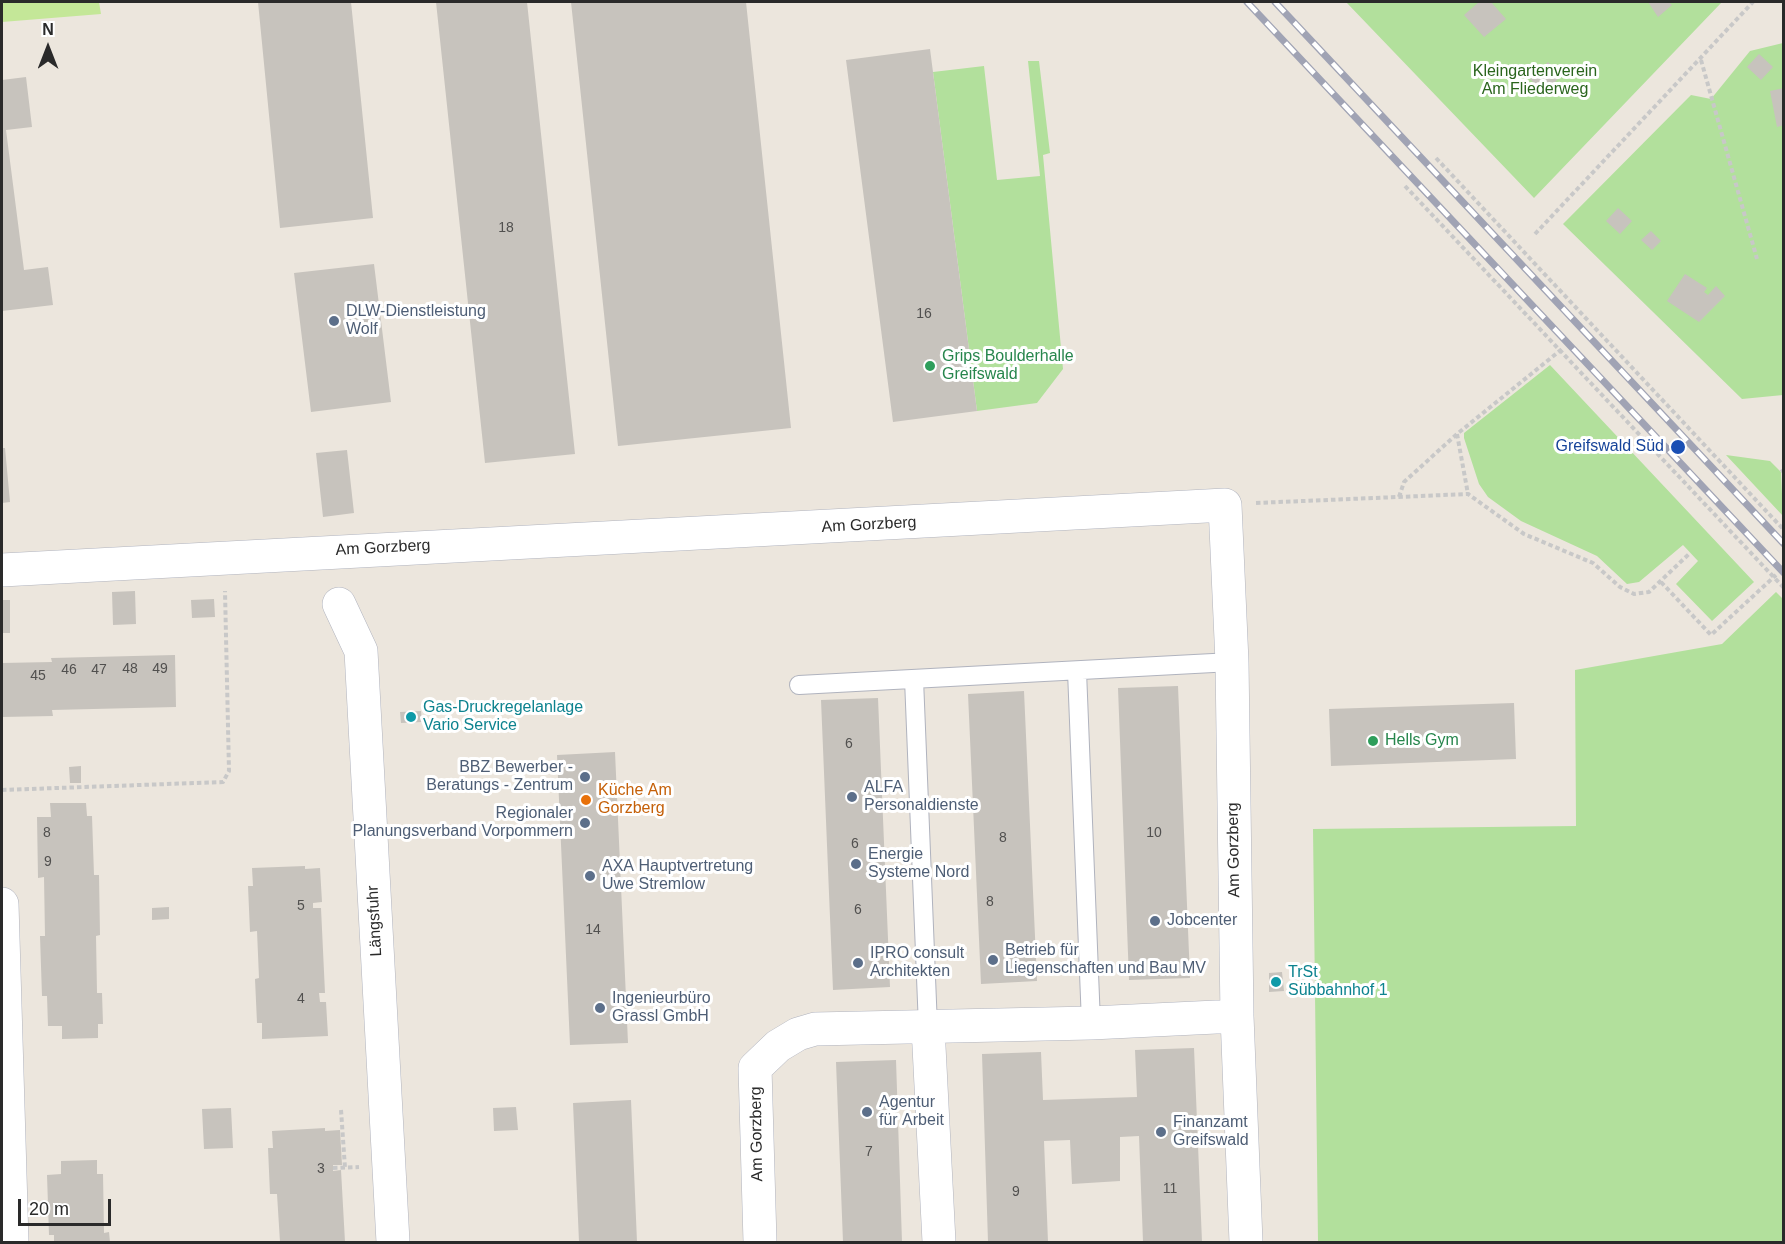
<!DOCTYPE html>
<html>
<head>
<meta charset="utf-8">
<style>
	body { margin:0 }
	#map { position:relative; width:1785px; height:1244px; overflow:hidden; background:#ece6dd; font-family:Helvetica,sans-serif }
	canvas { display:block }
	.frame { position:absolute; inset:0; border:3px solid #2a2a2a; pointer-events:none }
	.north { position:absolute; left:18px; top:18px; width:60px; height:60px; -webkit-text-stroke:4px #fff; paint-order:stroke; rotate:0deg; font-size:16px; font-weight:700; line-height:24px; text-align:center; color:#2a2a2a }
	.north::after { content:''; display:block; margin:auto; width:21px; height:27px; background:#2a2a2a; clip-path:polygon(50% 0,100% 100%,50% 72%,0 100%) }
	.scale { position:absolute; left:18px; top:1199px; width:93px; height:27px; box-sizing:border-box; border:3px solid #2a2a2a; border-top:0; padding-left:8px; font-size:18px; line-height:21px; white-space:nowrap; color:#2a2a2a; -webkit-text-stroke:4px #fff; paint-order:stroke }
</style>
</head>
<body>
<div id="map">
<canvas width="1785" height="1244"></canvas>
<div class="frame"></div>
<div class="north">N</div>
<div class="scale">20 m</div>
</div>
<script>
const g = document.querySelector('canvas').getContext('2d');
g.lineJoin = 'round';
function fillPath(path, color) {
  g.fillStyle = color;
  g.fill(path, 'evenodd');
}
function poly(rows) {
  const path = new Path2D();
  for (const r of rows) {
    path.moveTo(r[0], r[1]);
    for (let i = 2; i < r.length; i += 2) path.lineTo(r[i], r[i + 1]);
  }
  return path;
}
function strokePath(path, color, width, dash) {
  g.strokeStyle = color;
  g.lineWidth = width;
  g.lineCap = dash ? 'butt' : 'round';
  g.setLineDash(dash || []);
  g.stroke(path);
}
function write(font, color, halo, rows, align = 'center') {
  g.font = font + ' Helvetica,sans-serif';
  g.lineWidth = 6;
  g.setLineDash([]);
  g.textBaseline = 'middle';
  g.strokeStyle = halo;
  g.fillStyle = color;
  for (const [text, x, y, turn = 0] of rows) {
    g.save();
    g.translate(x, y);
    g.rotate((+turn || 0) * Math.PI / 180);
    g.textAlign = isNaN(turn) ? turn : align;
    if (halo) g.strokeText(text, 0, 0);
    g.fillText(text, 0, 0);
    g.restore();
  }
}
fillPath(poly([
	[1346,2,1722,2,1534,198],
	[1783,43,1783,395,1742,399,1563,224,1691,95,1711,99,1750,51],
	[1028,61,1039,61,1050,153,1043,155,1063,369,1037,403,977,411,933,72,984,66,997,180,1040,176],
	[1550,365,1754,582,1712,621,1676,584,1698,561,1683,545,1639,582,1627,584,1597,556,1521,521,1488,497,1479,484,1464,438,1464,433],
	[1726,455,1770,461,1781,472,1783,516],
	[1776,592,1784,600,1783,1242,1318,1242,1313,829,1576,826,1575,670,1722,644]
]), '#b2e09c');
fillPath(poly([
	[2,2,99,2,101,14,2,22]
]), '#c4e798');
fillPath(poly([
	[258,2,351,2,373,218,280,228],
	[436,2,527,2,575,454,485,463],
	[571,2,746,2,791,428,618,446],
	[1479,2,1491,2,1506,19,1484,37,1464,15],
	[1648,2,1669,2,1672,5,1658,17],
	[930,49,977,411,893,422,846,60],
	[1759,54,1773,67,1761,80,1747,67],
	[1548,62,1561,76,1544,93,1530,79],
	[26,77,32,127,6,130,24,270,48,267,53,305,2,311,2,80],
	[1784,88,1784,125,1777,127,1770,91],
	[1618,208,1632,221,1620,234,1606,221],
	[1651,231,1661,241,1652,250,1641,240],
	[374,264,391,402,311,412,294,273],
	[1685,274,1707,288,1704,292,1708,295,1716,286,1725,296,1699,322,1667,301],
	[2,448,5,448,10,502,2,503],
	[347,450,354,513,323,517,316,453],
	[135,591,136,624,113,625,112,592],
	[214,599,215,617,192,618,191,600],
	[2,600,10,600,10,633,2,633],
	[175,655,176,707,52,710,53,716,2,717,2,663,52,662,51,658],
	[1178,686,1190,978,1129,980,1118,688],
	[1024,691,1037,981,981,984,968,694],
	[878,698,890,987,833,990,821,700],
	[1514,703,1516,759,1331,766,1329,709],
	[421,711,422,722,401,723,400,712],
	[615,752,628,1043,570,1045,557,755],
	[81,766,81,783,70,783,69,767],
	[50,803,86,803,87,816,92,816,94,875,99,875,100,935,96,936,97,993,102,993,103,1024,98,1024,98,1038,62,1039,62,1026,48,1026,47,996,42,996,40,936,45,936,44,877,38,878,37,817,51,817],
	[305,866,305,869,320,868,322,902,313,903,313,908,321,908,325,993,319,993,320,1002,326,1002,328,1036,262,1039,262,1023,257,1023,255,979,259,978,257,931,250,932,248,886,253,886,252,868],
	[169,907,169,919,152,920,152,908],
	[1282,972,1284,991,1269,992,1269,973],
	[1194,1048,1202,1242,1143,1242,1139,1136,1120,1137,1120,1181,1072,1184,1070,1140,1044,1141,1048,1242,988,1242,982,1054,1041,1052,1043,1100,1137,1097,1135,1050],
	[896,1060,902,1242,843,1242,836,1062],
	[631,1100,637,1242,579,1242,573,1103],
	[516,1107,518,1130,494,1131,493,1108],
	[231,1108,233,1148,204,1149,202,1109],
	[325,1128,325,1131,340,1130,342,1165,333,1165,333,1171,341,1170,345,1242,280,1242,277,1194,270,1194,268,1148,273,1148,272,1131],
	[97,1160,97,1174,103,1174,104,1233,109,1232,110,1242,54,1242,54,1235,49,1235,47,1175,61,1174,61,1161]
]), '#c7c3bd');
const lane = poly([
	[1077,671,1091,1023],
	[914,679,928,1027],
	[799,685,1232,662]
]);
const street = poly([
	[2,570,1225,505,1232,662,1237,1016,1246,1242],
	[339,604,361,651,393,1242],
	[2,904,12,1242],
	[928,1027,939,1242],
	[760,1242,755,1068,778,1046,798,1034,815,1029,1091,1023,1237,1016]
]);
strokePath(lane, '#b0b3be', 20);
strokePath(street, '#b0b3be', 34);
strokePath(poly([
	[1701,60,1757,259],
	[1436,158,1784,530],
	[1405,186,1784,588],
	[1535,234,1753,2],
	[1457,434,1468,494],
	[1781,472,1784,470],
	[1399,497,1404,482,1457,434,1562,349],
	[1256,503,1468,494,1524,534,1593,563,1620,587,1634,594,1649,592,1690,553],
	[1661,582,1711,635,1776,575],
	[2,790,223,782,229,771,225,591],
	[341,1110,345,1168],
	[333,1168,359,1167]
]), '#c8c8c8', 4, [4.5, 3]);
strokePath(lane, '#fff', 18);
strokePath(street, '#fff', 33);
const rail = poly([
	[1247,2,1784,573],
	[1275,2,1784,544]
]);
strokePath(rail, '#a0a3b4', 7);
strokePath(rail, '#fff', 4.5, [14]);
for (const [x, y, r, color] of [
	[334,321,6,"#5c6f8a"],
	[930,366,6,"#2e9e5b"],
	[1678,447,8,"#1a4fb4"],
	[411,717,6,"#0f9aa8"],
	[1373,741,6,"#2e9e5b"],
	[585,777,6,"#5c6f8a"],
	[852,797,6,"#5c6f8a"],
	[586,800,6,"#e8710a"],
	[585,823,6,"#5c6f8a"],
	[856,864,6,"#5c6f8a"],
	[590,876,6,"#5c6f8a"],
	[1155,921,6,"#5c6f8a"],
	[993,960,6,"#5c6f8a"],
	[858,963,6,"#5c6f8a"],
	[1276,982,6,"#0f9aa8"],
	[600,1008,6,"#5c6f8a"],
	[867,1112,6,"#5c6f8a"],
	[1161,1132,6,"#5c6f8a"]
]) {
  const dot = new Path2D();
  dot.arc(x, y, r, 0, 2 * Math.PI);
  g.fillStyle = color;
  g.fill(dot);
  strokePath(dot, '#fff', 2);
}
write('14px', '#51504f', null, [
	["18",506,228],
	["16",924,314],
	["48",130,669],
	["49",160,669],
	["46",69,670],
	["47",99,670],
	["45",38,676],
	["6",849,744],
	["8",47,833],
	["10",1154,833],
	["8",1003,838],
	["6",855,844],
	["9",48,862],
	["8",990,902],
	["5",301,906],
	["6",858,910],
	["14",593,930],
	["4",301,999],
	["7",869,1152],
	["3",321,1169],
	["11",1170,1189],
	["9",1016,1192]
]);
write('16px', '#2a651d', '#fff', [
	["Kleingartenverein",1535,72],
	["Am Fliederweg",1535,90]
]);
write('16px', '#4e5e75', '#fff', [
	["DLW-Dienstleistung",346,312],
	["Wolf",346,330],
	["BBZ Bewerber -",573,768,"right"],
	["Beratungs - Zentrum",573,786,"right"],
	["ALFA",864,788],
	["Personaldienste",864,806],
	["Regionaler",573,814,"right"],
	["Planungsverband Vorpommern",573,832,"right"],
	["Energie",868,855],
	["Systeme Nord",868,873],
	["AXA Hauptvertretung",602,867],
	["Uwe Stremlow",602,885],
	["Jobcenter",1167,921],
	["Betrieb für",1005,951],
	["Liegenschaften und Bau MV",1005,969],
	["IPRO consult",870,954],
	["Architekten",870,972],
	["Ingenieurbüro",612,999],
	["Grassl GmbH",612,1017],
	["Agentur",879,1103],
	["für Arbeit",879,1121],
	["Finanzamt",1173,1123],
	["Greifswald",1173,1141]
], 'left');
write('16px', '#27864d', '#fff', [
	["Grips Boulderhalle",942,357],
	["Greifswald",942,375],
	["Hells Gym",1385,741]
], 'left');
write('16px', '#164399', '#fff', [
	["Greifswald Süd",1664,447]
], 'right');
write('16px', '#2a2a2a', '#fff', [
	["Am Gorzberg",869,525,-3],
	["Am Gorzberg",383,548,-3],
	["Am Gorzberg",1234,850,-91],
	["Längsfuhr",375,921,-93],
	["Am Gorzberg",757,1134,-91]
]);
write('16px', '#0d838f', '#fff', [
	["Gas-Druckregelanlage",423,708],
	["Vario Service",423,726],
	["TrSt",1288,973],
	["Sübbahnhof 1",1288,991]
], 'left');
write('16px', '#c56008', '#fff', [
	["Küche Am",598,791],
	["Gorzberg",598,809]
], 'left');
</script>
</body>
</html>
